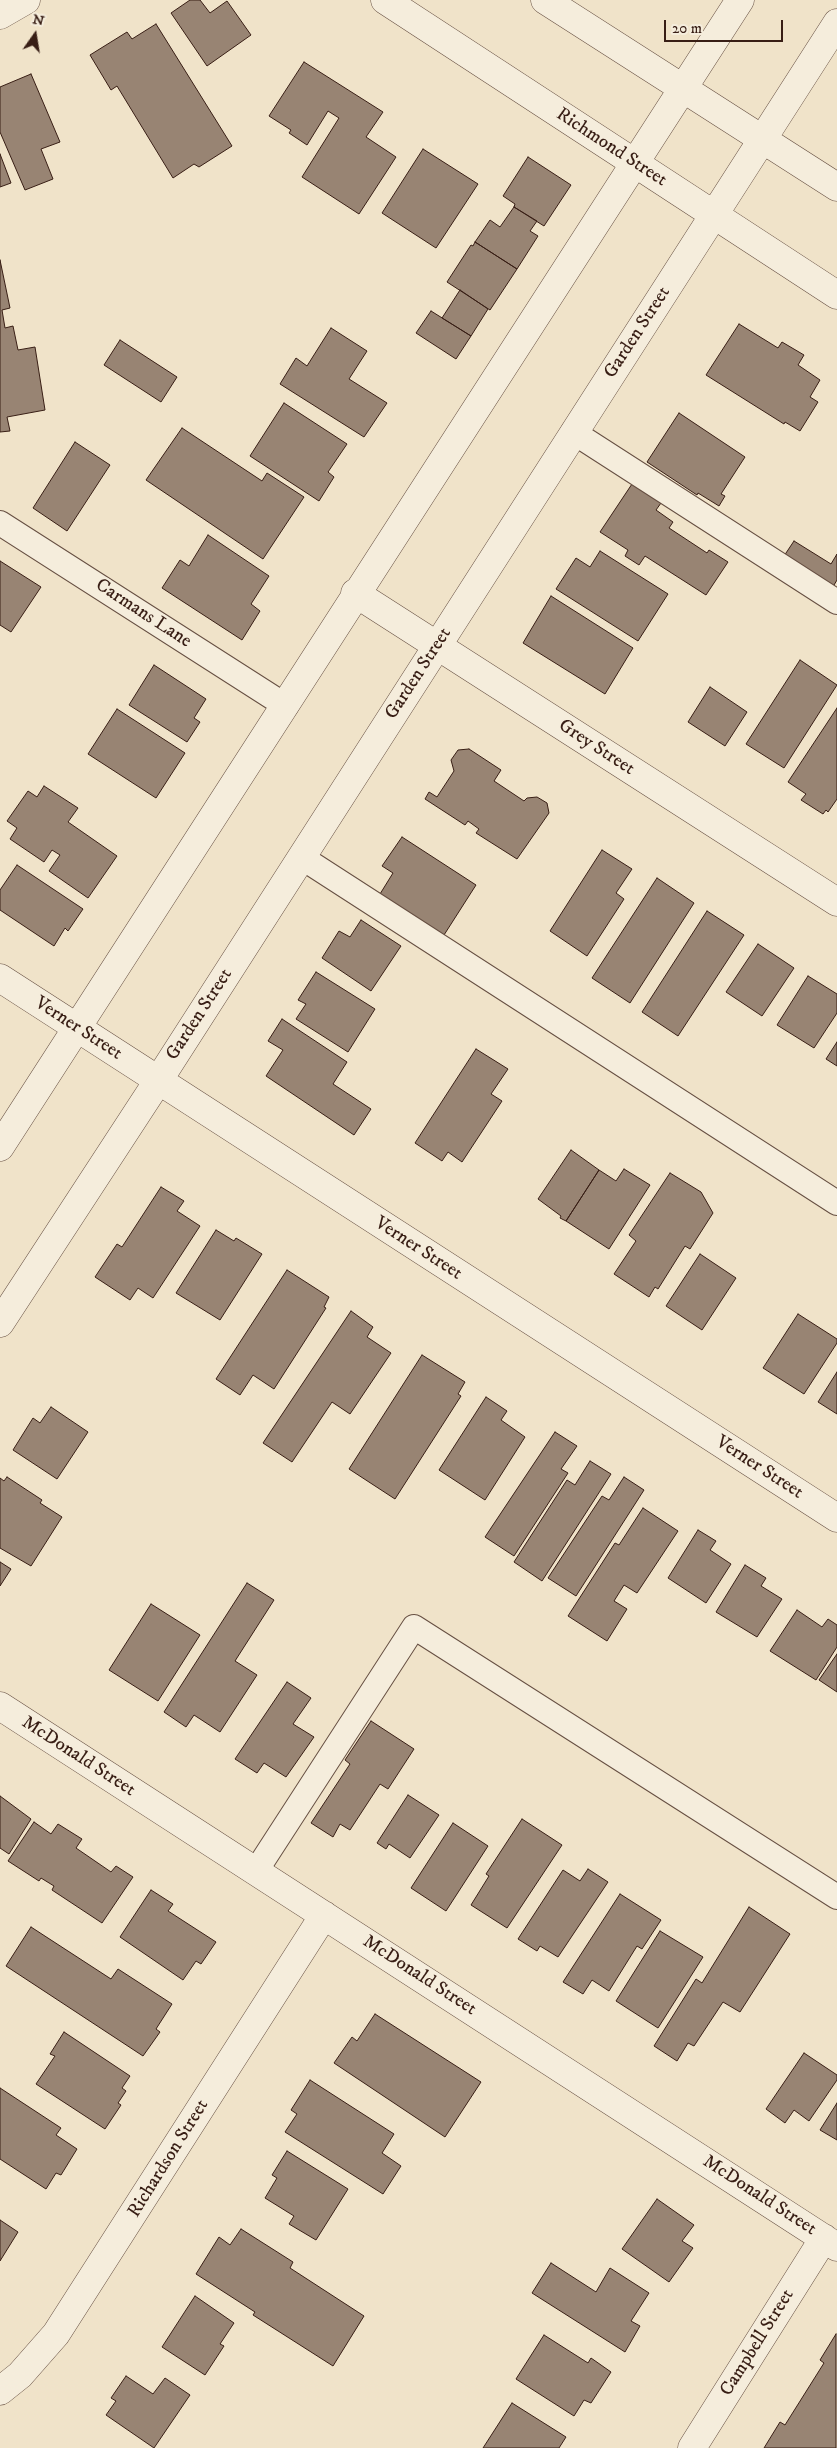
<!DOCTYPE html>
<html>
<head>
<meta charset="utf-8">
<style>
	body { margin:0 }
	#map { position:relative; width:837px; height:2448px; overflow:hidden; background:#f0e3c9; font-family:"IM FELL DW Pica",serif }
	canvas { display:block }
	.north { position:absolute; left:10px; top:10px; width:50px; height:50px; -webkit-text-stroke:4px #f5eddc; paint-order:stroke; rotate:13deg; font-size:14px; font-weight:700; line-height:20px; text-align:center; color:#381e15 }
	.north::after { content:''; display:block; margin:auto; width:18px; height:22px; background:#381e15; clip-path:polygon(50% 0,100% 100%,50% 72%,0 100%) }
	.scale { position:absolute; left:664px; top:20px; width:119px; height:22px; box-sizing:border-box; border:2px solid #381e15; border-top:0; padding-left:6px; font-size:15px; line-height:18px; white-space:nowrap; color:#381e15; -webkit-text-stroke:4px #f5eddc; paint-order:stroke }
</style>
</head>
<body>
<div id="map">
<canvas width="837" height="2448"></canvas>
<div class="north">N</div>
<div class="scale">20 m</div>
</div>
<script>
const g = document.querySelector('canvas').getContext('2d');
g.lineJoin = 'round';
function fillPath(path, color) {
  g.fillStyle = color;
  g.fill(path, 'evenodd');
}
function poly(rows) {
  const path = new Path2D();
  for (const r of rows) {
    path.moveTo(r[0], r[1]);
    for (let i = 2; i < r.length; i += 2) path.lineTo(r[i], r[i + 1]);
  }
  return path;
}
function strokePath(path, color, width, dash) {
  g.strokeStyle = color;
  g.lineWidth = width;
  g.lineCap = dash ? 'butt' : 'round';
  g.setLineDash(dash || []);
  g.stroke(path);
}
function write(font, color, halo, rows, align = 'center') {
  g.font = font + ' "IM FELL DW Pica",serif';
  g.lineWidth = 4;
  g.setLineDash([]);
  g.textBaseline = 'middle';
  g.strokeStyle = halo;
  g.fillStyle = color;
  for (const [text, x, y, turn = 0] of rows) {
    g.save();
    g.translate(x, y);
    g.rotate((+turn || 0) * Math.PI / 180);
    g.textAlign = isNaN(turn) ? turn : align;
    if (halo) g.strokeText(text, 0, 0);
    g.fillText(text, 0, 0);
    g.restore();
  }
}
const building = poly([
	[190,0,200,0,210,13,227,1,251,35,207,66,171,13,190,0],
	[156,24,232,146,199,167,194,164,173,178,117,86,111,90,90,55,127,32,132,39,156,24],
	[304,62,383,112,366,137,396,157,359,214,302,177,339,118,328,111,307,145,289,133,291,130,269,116,304,62],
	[31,74,60,142,41,149,53,179,25,190,0,132,0,87,31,74],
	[423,149,478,184,436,248,382,213,423,149],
	[0,154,11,183,0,187,0,154],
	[528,157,571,185,544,226,514,207,515,204,503,196,528,157],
	[514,207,537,221,530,231,538,236,517,269,475,242,490,220,500,227,514,207],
	[475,242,517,269,490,310,447,282,471,245,473,246,475,242],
	[0,260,10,308,2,310,5,328,13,326,18,350,35,347,45,410,7,417,10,431,0,432,0,260],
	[460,290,488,309,471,336,442,318,460,290],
	[431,311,471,336,456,359,416,333,431,311],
	[739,324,778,348,782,342,804,355,798,365,820,380,810,397,818,402,800,431,785,422,784,424,706,375,739,324],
	[331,328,367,351,349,379,387,403,364,437,280,384,296,358,307,366,331,328],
	[120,340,177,377,161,402,104,365,120,340],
	[284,403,347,444,328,472,334,477,319,501,250,456,284,403],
	[679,413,745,457,721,494,725,496,719,506,698,493,697,495,647,462,679,413],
	[182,428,262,481,267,473,304,497,263,559,146,480,182,428],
	[75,442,110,465,67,531,33,508,75,442],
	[632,484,661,503,656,510,673,522,669,528,707,553,709,550,728,562,706,595,645,556,639,565,625,556,628,550,600,532,632,484],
	[208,535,269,576,251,604,260,611,242,640,162,588,180,560,189,566,208,535],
	[794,541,831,564,837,554,837,580,831,590,782,559,794,541],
	[600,551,668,594,638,641,556,589,576,558,590,567,600,551],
	[0,561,41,587,11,632,0,625,0,561],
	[551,596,633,648,605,694,523,643,551,596],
	[800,660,837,685,784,768,746,744,800,660],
	[154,665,206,699,194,718,200,722,187,742,129,705,154,665],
	[710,687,747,712,725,746,688,722,710,687],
	[837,708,837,799,828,812,826,810,823,814,801,800,806,794,788,782,837,708],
	[117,709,185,753,156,798,88,754,117,709],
	[469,749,501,770,494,781,524,801,527,798,537,797,547,803,549,813,517,859,476,833,479,829,468,821,465,825,425,799,429,792,437,797,454,771,451,760,458,750,469,749],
	[44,786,78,808,68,822,117,856,88,898,49,871,60,855,52,850,44,862,10,839,17,828,7,821,28,791,37,797,44,786],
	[402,837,476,885,444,935,380,894,393,873,382,866,402,837],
	[602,850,632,869,616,893,624,899,587,956,550,931,602,850],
	[17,865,83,909,68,931,65,928,54,946,0,910,0,890,17,865],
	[657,878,694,903,630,1003,592,978,657,878],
	[707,911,744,935,678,1036,642,1012,707,911],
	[361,920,401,946,371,991,322,958,339,931,350,937,361,920],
	[758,944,794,968,762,1016,726,992,758,944],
	[316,972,375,1009,348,1052,296,1019,306,1004,298,1000,316,972],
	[808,976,837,994,837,1013,814,1048,777,1025,808,976],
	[282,1019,347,1062,333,1084,371,1109,354,1135,266,1076,283,1050,268,1041,282,1019],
	[837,1042,837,1066,826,1059,837,1042],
	[476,1049,508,1069,491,1094,502,1101,462,1162,448,1152,442,1161,415,1143,476,1049],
	[571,1150,599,1170,566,1221,560,1218,561,1216,538,1199,571,1150],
	[624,1169,650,1185,609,1249,566,1221,599,1170,616,1181,624,1169],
	[670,1173,701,1192,713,1213,690,1249,685,1246,658,1289,655,1287,649,1297,614,1274,636,1241,629,1235,670,1173],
	[161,1187,184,1201,177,1211,200,1226,153,1298,138,1288,130,1300,95,1277,117,1244,122,1247,161,1187],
	[216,1230,234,1241,236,1238,262,1254,220,1320,176,1293,216,1230],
	[700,1254,736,1278,702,1330,666,1306,700,1254],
	[287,1270,329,1297,324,1307,326,1308,274,1389,253,1375,240,1395,216,1379,287,1270],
	[351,1311,373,1327,367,1337,391,1353,350,1414,332,1402,292,1462,263,1443,351,1311],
	[798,1314,837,1339,837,1343,804,1394,763,1368,798,1314],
	[422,1355,465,1382,458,1394,461,1396,395,1499,349,1469,422,1355],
	[837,1372,837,1414,818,1402,837,1372],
	[486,1397,507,1411,501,1420,525,1437,485,1500,439,1470,486,1397],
	[51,1407,88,1432,57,1479,13,1450,33,1418,40,1423,51,1407],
	[555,1432,577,1446,561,1469,568,1473,514,1556,485,1537,555,1432],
	[590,1461,611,1474,542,1581,514,1562,567,1480,575,1485,590,1461],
	[7,1477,42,1500,40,1503,62,1517,31,1566,0,1548,0,1478,4,1481,7,1477],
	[624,1477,644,1490,576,1596,548,1578,602,1496,609,1500,624,1477],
	[643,1508,678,1531,637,1593,624,1585,614,1601,627,1609,607,1641,568,1616,615,1543,619,1545,643,1508],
	[698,1530,716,1541,710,1550,731,1564,706,1603,668,1578,698,1530],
	[0,1562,11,1569,0,1586,0,1562],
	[745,1565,766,1578,761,1586,782,1599,757,1637,716,1612,745,1565],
	[247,1583,274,1600,235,1661,257,1675,220,1732,194,1715,186,1727,164,1712,247,1583],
	[151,1604,200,1635,158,1701,109,1670,151,1604],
	[797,1610,822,1627,828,1619,837,1625,837,1647,816,1680,770,1651,797,1610],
	[837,1654,837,1692,819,1680,837,1654],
	[287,1682,311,1698,293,1724,314,1737,286,1777,264,1763,257,1773,235,1759,287,1682],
	[371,1721,414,1749,388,1789,380,1784,350,1830,340,1824,333,1837,311,1823,350,1764,345,1760,371,1721],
	[408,1795,439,1815,410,1858,389,1844,386,1849,377,1843,408,1795],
	[0,1796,31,1819,9,1854,0,1848,0,1796],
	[522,1819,562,1845,507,1928,471,1905,489,1876,486,1874,522,1819],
	[34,1822,51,1834,58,1824,82,1839,76,1848,111,1872,116,1866,133,1877,102,1923,52,1890,54,1886,41,1878,39,1881,8,1861,34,1822],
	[453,1823,488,1846,446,1911,411,1888,453,1823],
	[588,1869,608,1882,558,1957,540,1946,537,1951,518,1939,563,1870,580,1881,588,1869],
	[151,1890,173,1904,168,1911,216,1942,201,1964,196,1961,183,1980,120,1937,151,1890],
	[620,1894,661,1920,642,1949,637,1946,609,1991,592,1980,583,1994,563,1982,620,1894],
	[749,1907,790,1934,740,2012,723,2002,694,2046,688,2043,677,2061,654,2046,696,1979,702,1983,749,1907],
	[31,1927,111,1979,118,1969,172,2004,156,2029,160,2032,143,2056,6,1966,31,1927],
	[660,1931,703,1957,658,2028,616,2001,660,1931],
	[375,2014,481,2082,445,2137,334,2063,352,2037,357,2041,375,2014],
	[64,2032,130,2076,122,2088,126,2091,118,2103,121,2105,105,2129,36,2084,55,2056,50,2054,64,2032],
	[804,2053,837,2075,837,2080,809,2121,794,2110,785,2123,766,2109,804,2053],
	[310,2080,394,2134,382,2153,401,2166,383,2194,285,2132,297,2114,291,2110,310,2080],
	[0,2088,61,2128,56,2135,77,2149,61,2175,56,2173,46,2189,0,2159,0,2088],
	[837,2103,837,2140,820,2130,837,2103],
	[287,2151,348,2189,316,2240,289,2224,294,2216,265,2198,277,2178,272,2175,287,2151],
	[657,2199,694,2225,682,2241,693,2248,669,2282,622,2249,657,2199],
	[0,2220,18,2232,0,2261,0,2220],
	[241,2229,293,2262,290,2268,364,2316,333,2366,253,2315,255,2312,196,2274,219,2237,230,2245,241,2229],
	[551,2263,596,2292,610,2268,649,2293,631,2321,640,2326,625,2352,532,2293,551,2263],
	[195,2296,234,2323,220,2344,224,2346,205,2375,162,2347,195,2296],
	[836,2334,836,2448,764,2448,780,2422,785,2425,824,2363,820,2360,836,2334],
	[544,2335,588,2363,591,2358,611,2372,591,2403,584,2400,574,2416,516,2379,544,2335],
	[126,2376,153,2394,165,2378,190,2395,154,2448,106,2415,116,2401,111,2398,126,2376],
	[512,2403,566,2437,559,2448,483,2448,512,2403]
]);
fillPath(building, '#988473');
strokePath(building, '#381e15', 1);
const service = poly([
	[573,432,837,602],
	[0,523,286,706],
	[301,857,837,1203],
	[256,1871,414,1627,837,1897]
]);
const minor = poly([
	[385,0,837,295],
	[545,0,837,187],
	[0,15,26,0],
	[355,593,837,902],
	[0,978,837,1518],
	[0,1147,740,0],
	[0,1323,158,1081,837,23],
	[0,1706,837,2247],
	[0,2391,20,2375,56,2334,324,1915],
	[692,2448,824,2238]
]);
strokePath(service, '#664f42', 26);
strokePath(minor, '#664f42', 29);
strokePath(service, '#f5eddc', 24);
strokePath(minor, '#f5eddc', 28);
write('19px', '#381e15', '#f5eddc', [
	["Richmond Street",611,148,33],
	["Garden Street",638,333,-57],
	["Carmans Lane",143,614,33],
	["Garden Street",419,674,-57],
	["Grey Street",596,748,33],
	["Garden Street",200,1015,-57],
	["Verner Street",78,1029,33],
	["Verner Street",418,1249,33],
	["Verner Street",759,1468,33],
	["McDonald Street",78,1757,33],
	["McDonald Street",419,1976,33],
	["Richardson Street",169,2159,-58],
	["McDonald Street",759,2196,33],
	["Campbell Street",758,2343,-58]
]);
</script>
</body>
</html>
